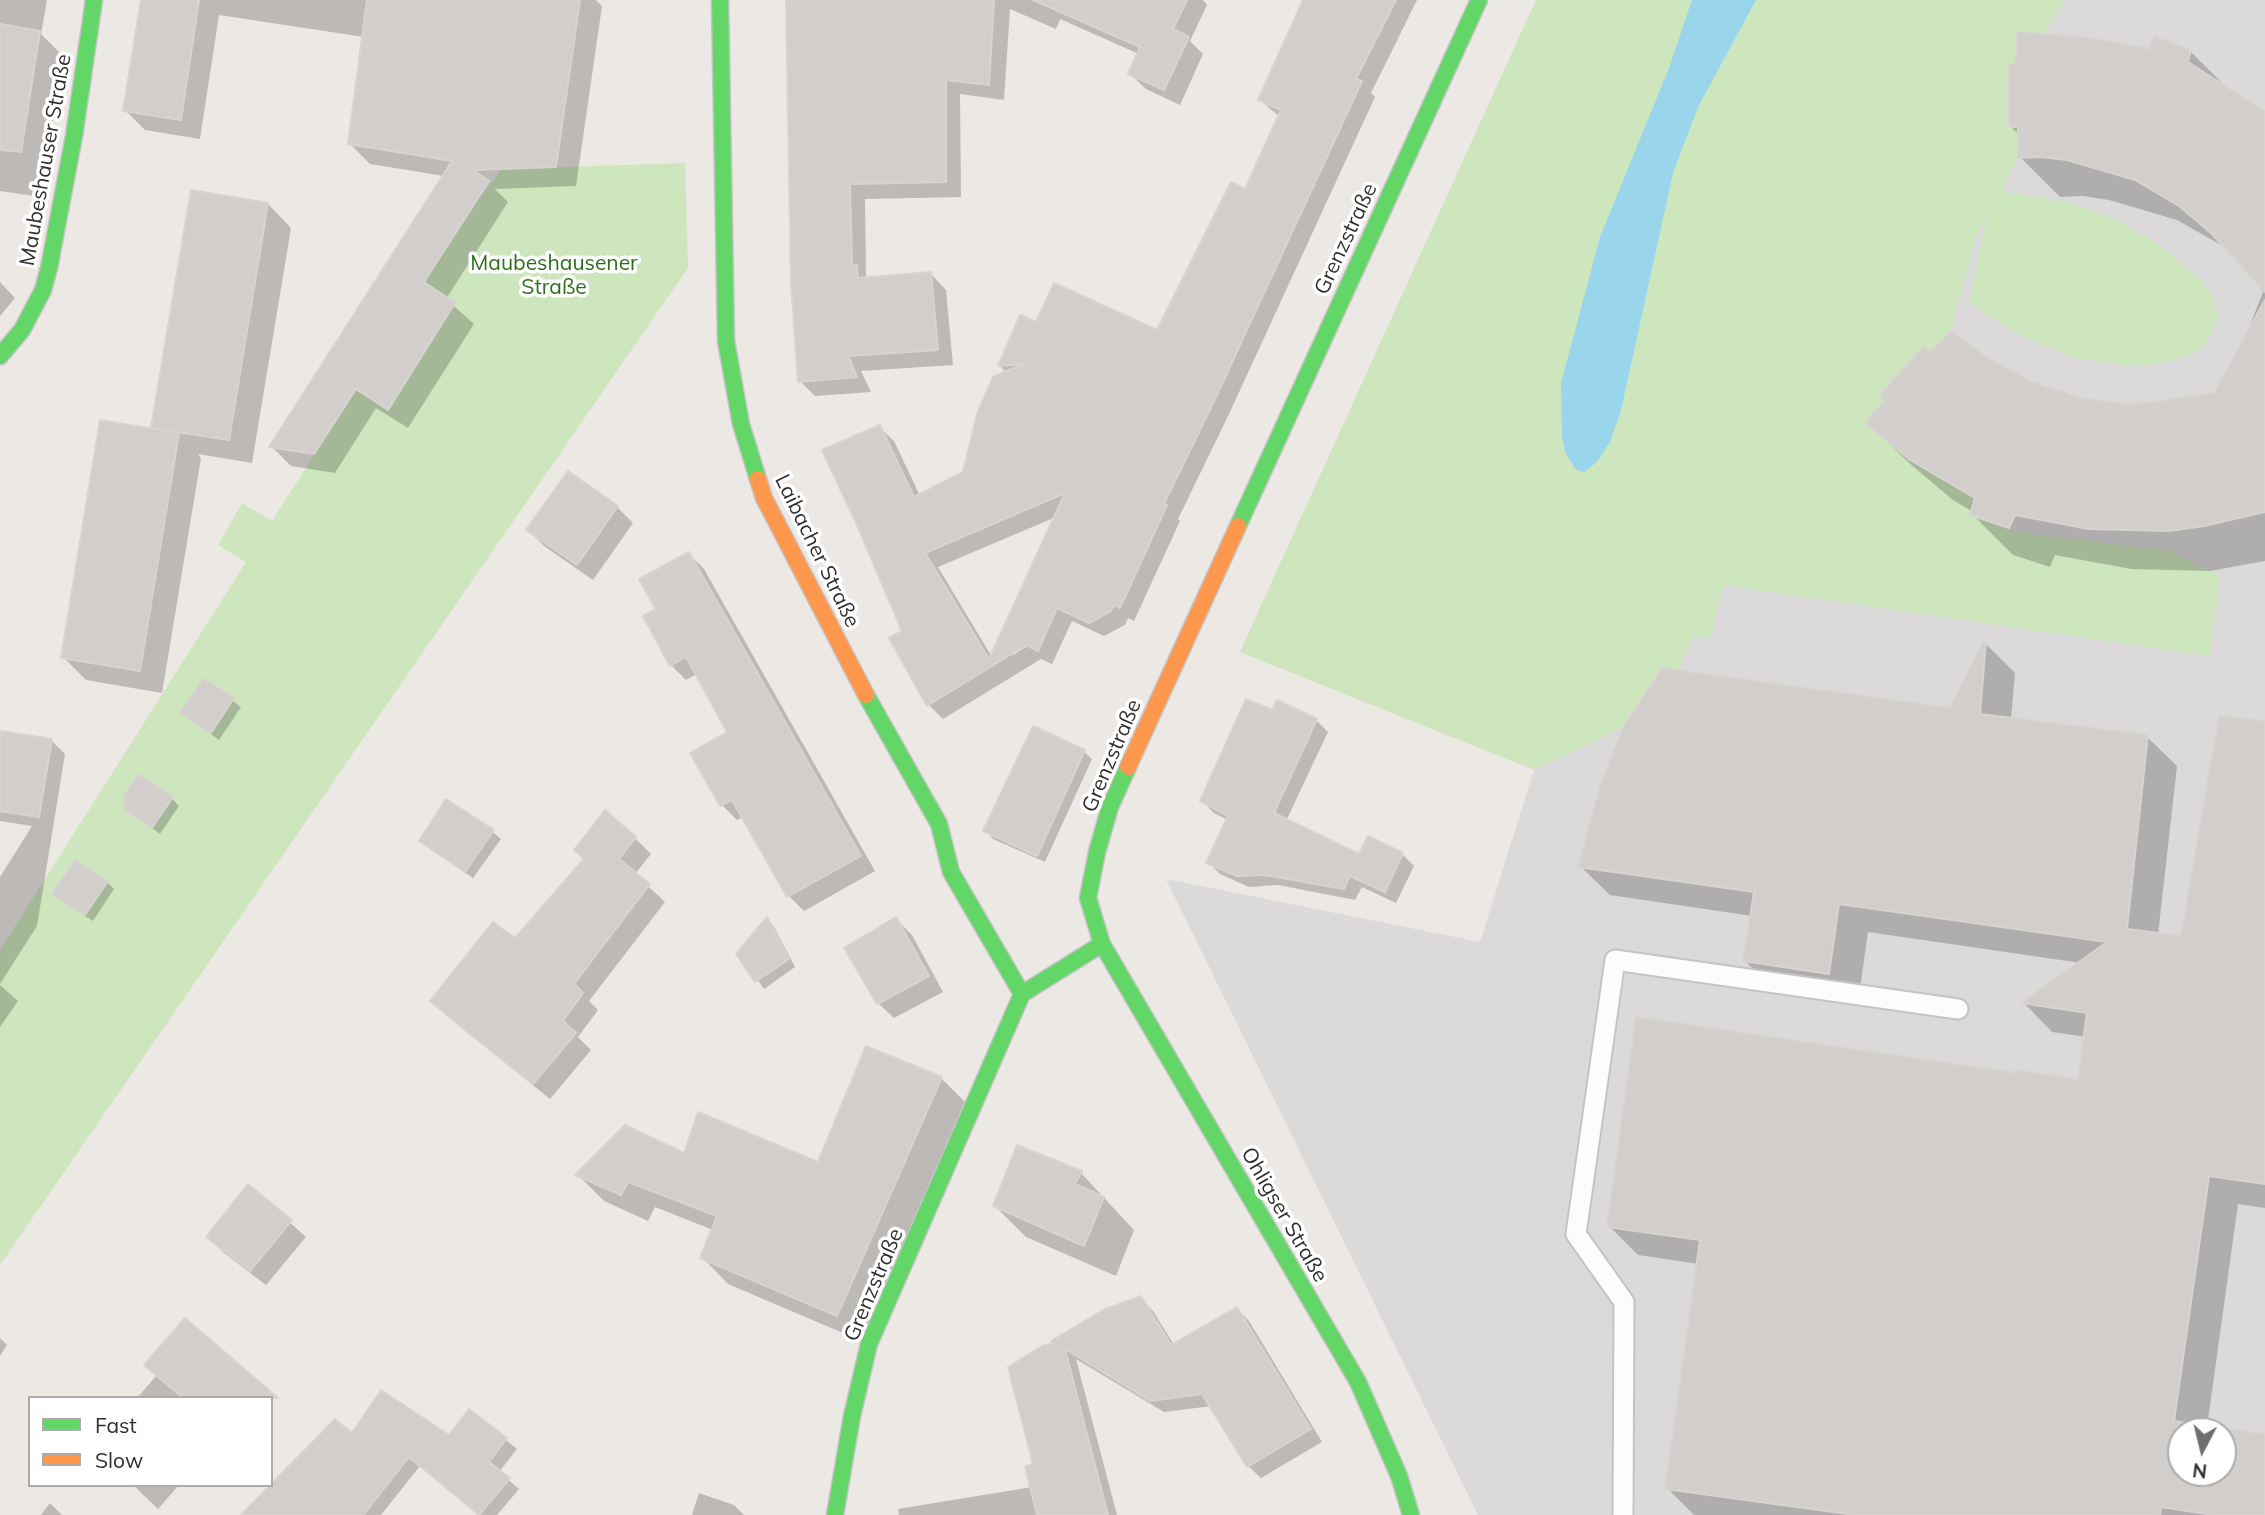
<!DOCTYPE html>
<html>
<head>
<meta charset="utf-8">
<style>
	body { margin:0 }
	#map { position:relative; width:2265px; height:1515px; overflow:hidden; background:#ece8e4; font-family:Mulish,sans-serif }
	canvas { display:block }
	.legend { position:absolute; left:28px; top:1396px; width:245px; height:91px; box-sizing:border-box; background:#fff; border:2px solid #ababab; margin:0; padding:9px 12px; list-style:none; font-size:21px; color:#2e2e2e }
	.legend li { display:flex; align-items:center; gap:14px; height:35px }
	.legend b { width:35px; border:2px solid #ababab }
	.north { position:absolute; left:2167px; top:1417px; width:70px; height:70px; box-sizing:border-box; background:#fff; border:2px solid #ababab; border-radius:50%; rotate:187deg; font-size:19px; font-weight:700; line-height:28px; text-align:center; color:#2e2e2e }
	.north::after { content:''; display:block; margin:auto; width:24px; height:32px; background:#706f6e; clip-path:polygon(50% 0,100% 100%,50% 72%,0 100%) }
</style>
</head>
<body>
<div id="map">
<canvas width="2265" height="1515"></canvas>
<ul class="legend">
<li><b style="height:9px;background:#63d668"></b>Fast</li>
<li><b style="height:9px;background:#ff974d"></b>Slow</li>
</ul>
<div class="north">N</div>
</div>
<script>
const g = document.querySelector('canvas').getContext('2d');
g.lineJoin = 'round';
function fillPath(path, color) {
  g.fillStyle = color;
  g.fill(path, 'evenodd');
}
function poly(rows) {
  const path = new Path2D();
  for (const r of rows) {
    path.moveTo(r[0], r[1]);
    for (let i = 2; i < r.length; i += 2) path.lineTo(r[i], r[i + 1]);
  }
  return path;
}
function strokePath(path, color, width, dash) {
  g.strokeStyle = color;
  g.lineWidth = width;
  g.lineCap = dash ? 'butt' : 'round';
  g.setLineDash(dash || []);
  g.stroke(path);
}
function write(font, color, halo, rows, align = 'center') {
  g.font = font + ' Mulish,sans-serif';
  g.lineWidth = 7;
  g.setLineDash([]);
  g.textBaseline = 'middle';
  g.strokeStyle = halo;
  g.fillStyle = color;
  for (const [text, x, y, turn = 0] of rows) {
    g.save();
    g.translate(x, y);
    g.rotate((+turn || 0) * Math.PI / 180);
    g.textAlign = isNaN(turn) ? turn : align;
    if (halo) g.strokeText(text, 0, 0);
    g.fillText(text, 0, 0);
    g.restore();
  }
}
fillPath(poly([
	[1536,0,2265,0,2265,1515,1478,1515,1166,879,1480,942,1534,770,1240,652],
	[2181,1431,2223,1431,2223,1473,2181,1473]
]), '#dcd9db');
fillPath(poly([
	[1536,0,2065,0,2045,33,2018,32,2016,62,2009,66,2009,89,2017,102,2007,104,2009,127,2018,127,2018,158,2001,191,2073,203,2116,219,2161,246,2202,281,2214,298,2218,318,2213,331,2202,348,2189,356,2152,365,2123,365,2072,357,2021,336,1969,303,1984,227,1990,212,1976,237,1951,331,1930,352,1923,347,1880,395,1885,401,1866,422,1910,460,1954,486,1976,496,1971,515,2021,533,2168,550,2220,576,2210,656,1723,585,1711,638,1694,636,1678,670,1662,668,1623,727,1535,770,1240,652],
	[685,163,688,268,0,1265,0,950,246,562,218,545,242,503,272,521,473,206,502,169]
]), '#cee6be');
fillPath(poly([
	[1692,0,1756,0,1698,107,1673,173,1621,410,1610,442,1599,459,1592,466,1584,472,1576,470,1565,452,1562,436,1561,383,1600,237,1669,68]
]), '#99d6ec');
fillPath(poly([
	[0,0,47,0,41,34,63,56,41,197,0,191],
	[143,0,596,0,602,6,576,186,495,189,508,202,446,299,474,324,408,428,376,408,335,473,291,466,271,446,444,176,370,164,350,144,364,37,219,15,200,139,145,130,125,110],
	[789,0,1203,0,1207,5,1190,41,1203,54,1180,105,1146,89,1130,74,1139,54,1060,19,1056,29,1010,9,1004,100,960,94,961,197,865,199,866,277,868,279,931,274,946,290,953,365,861,371,871,392,815,396,800,381],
	[1326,0,1417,0,1371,93,1375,97,1229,414,1178,519,1180,521,1134,621,1128,618,1125,625,1104,636,1072,621,1052,664,1041,659,943,719,929,705,904,631,879,427,894,441,920,496,964,473,1007,373,1000,366,1037,324,1158,332,1246,191,1280,117,1260,100],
	[1056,517,992,657,938,567],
	[1032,639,1034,642,1013,655,1013,651],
	[2151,51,2190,51,2230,91,2265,114,2265,561,2210,571,2131,569,2055,555,2050,567,2013,555,1972,514,1973,512,1953,500,1908,462,1868,422,1930,354,1984,358,2031,384,2080,400,2127,406,2215,394,2243,343,2263,292,2242,263,2221,245,2177,220,2109,200,2083,196,2060,197,2020,157,2019,135,2011,127],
	[268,204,291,228,252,463,198,454,201,458,162,693,86,680,63,657,156,431,152,428],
	[0,282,15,298,0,316],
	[568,474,617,507,633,523,593,580,544,546,529,530],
	[689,554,704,569,875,871,804,911,789,896,743,817,737,820,722,805,693,754,730,732,697,674,686,680,671,665,658,610],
	[1985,643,2015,673,2011,719,2147,737,2177,766,2158,935,2182,938,2265,723,2265,1208,2238,1204,2207,1427,2265,1436,2265,1515,1694,1515,1667,1488,1699,1264,1638,1255,1609,1226,2017,1075,2079,1081,2086,1037,2052,1032,2024,1003,2081,963,1868,932,1858,1002,1774,990,1745,961,1752,916,1610,895,1580,866,1951,710],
	[2181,1431,2223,1431,2223,1473,2181,1473],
	[205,680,241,707,219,740,182,713],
	[1273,713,1316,720,1328,732,1286,821,1360,856,1402,854,1414,866,1396,903,1362,887,1355,900,1278,885,1249,887,1220,874,1208,862,1228,820,1214,813,1202,801],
	[1034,728,1084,752,1092,759,1045,862,993,839,986,831],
	[0,732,51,740,65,754,37,926,0,984,0,877,32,826,0,821],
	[171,798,179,806,160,834,126,809],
	[446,801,493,832,501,839,473,878,421,841],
	[635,838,651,854,635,874,665,902,589,1001,598,1010,578,1037,591,1050,550,1099,448,1017,432,1001,516,940,586,859],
	[107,882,114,889,93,921,61,901,54,894],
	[896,919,912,935,943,992,894,1018,878,1003],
	[767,920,774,927,795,967,764,989,739,954],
	[0,985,18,1001,0,1027],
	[941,1078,968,1105,864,1342,728,1284,702,1257,713,1230,655,1207,648,1221,604,1201,578,1175,685,1156,819,1165],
	[1081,1173,1134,1230,1116,1276,1026,1237,995,1206],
	[249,1186,306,1237,266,1285,224,1253,208,1237],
	[1140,1298,1153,1311,1174,1345,1237,1309,1249,1321,1322,1442,1261,1478,1248,1466,1212,1406,1164,1412,1076,1359,1117,1515,899,1515,898,1509,1032,1487,1057,1344],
	[0,1338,7,1345,0,1356],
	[157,1375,272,1398,137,1398],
	[470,1411,517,1449,499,1472,519,1489,497,1515,479,1515,420,1466,381,1515,244,1515,352,1435,449,1438],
	[133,1485,179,1485,158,1509],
	[699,1493,734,1505,744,1515,692,1515],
	[50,1503,62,1515,41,1515]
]), '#0003');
const building = poly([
	[141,0,199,0,181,120,123,111,141,0],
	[367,0,580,0,556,167,473,170,489,181,424,282,455,303,388,410,356,389,314,454,269,447,452,161,348,144,367,0],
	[786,0,994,0,989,85,946,80,946,182,850,184,852,266,857,265,858,278,931,272,938,350,848,356,857,377,798,382,791,282,786,0],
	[1033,0,1187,0,1173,29,1189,37,1164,90,1128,74,1140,47,1033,0],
	[1303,0,1396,0,1356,79,1362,81,1215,399,1164,504,1167,505,1120,608,1114,605,1111,611,1089,623,1057,608,1038,651,1026,645,927,706,889,638,902,631,857,525,822,450,880,425,914,497,963,472,977,414,993,377,1023,364,998,366,1020,315,1036,322,1054,283,1157,330,1231,182,1245,189,1281,110,1258,100,1303,0],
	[1065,493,989,659,925,553,1065,493],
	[0,24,40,31,21,152,0,150,0,24],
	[2017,32,2083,37,2150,49,2154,36,2191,50,2188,62,2265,112,2265,292,2212,234,2179,206,2135,180,2067,160,2041,157,2018,158,2018,127,2009,127,2009,66,2016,62,2017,32],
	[191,190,268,203,229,440,151,428,191,190],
	[2265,300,2265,512,2204,526,2169,531,2089,529,2015,515,2009,528,1970,515,1975,498,1910,460,1865,422,1885,401,1880,395,1923,347,1930,352,1951,331,1985,356,2032,382,2081,398,2127,404,2146,403,2214,393,2265,300],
	[100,420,179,433,140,671,61,658,100,420],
	[568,471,618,506,577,565,526,530,568,471],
	[689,552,861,856,787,897,732,800,720,806,690,753,727,732,686,657,670,666,643,616,656,609,639,579,689,552],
	[1983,641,1986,642,1980,714,2148,735,2127,929,2181,936,2219,716,2265,721,2265,1184,2209,1176,2174,1421,2265,1434,2265,1515,2213,1515,2161,1507,2160,1515,1855,1515,1665,1489,1700,1240,1607,1227,1636,1017,2015,1073,2015,1070,2078,1079,2087,1013,2021,1003,2107,942,1839,904,1829,974,1743,961,1754,892,1578,867,1599,790,1623,727,1662,668,1950,708,1983,641],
	[2181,1431,2223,1431,2223,1473,2181,1473,2181,1431],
	[204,678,234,698,211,733,180,713,204,678],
	[1246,699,1272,710,1277,700,1317,719,1274,813,1359,854,1368,836,1403,853,1385,892,1350,876,1344,889,1265,875,1237,876,1206,863,1228,816,1200,801,1246,699],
	[1033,726,1085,750,1037,856,983,831,1033,726],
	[0,731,52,739,39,817,0,811,0,731],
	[139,774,173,797,152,828,124,809,124,795,139,774],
	[446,799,494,830,465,872,419,841,446,799],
	[605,810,636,837,619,859,650,884,574,984,583,993,563,1021,576,1033,533,1084,430,1001,493,922,515,938,584,859,574,850,605,810],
	[75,860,108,881,85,915,52,894,75,860],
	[767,917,789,959,755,982,736,954,767,917],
	[896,917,929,976,877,1004,844,948,896,917],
	[866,1046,942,1077,837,1316,700,1258,717,1216,628,1182,621,1195,575,1175,625,1125,684,1153,698,1112,818,1162,866,1046],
	[1017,1145,1082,1171,1075,1184,1104,1197,1084,1246,993,1206,1017,1145],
	[248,1184,292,1220,250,1271,206,1237,248,1184],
	[1141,1296,1171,1345,1237,1307,1311,1429,1247,1467,1202,1394,1150,1401,1065,1349,1108,1515,1037,1515,1025,1466,1033,1464,1008,1367,1044,1345,1055,1343,1051,1341,1103,1310,1141,1296],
	[185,1318,278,1398,183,1398,144,1365,185,1318],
	[381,1390,449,1435,469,1409,507,1438,489,1462,510,1478,479,1515,409,1457,363,1515,241,1515,335,1419,352,1433,381,1390]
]);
fillPath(building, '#d1cecb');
strokePath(building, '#d7d4d0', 2);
const lane = poly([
	[1623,1515,1624,1302,1576,1234,1615,960,1958,1009]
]);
const fast = poly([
	[720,0,726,341,741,424,758,479],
	[0,356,22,330,43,290,49,268,74,136,94,0],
	[1238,526,1479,0],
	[866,695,939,824,951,872,1022,994],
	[1128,767,1110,807,1097,852,1088,898,1102,944,1358,1382,1399,1476,1411,1515],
	[835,1515,852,1416,869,1344,1022,994,1102,944]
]);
const slow = poly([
	[758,479,764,498,866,695],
	[1128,767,1238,526]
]);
strokePath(lane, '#c5c4c5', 23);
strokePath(fast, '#c5c4c5', 19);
strokePath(slow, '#c5c4c5', 19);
strokePath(lane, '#fcfcfb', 19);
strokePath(fast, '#63d668', 16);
strokePath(slow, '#ff974d', 16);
write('21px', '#2e2e2e', '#fff', [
	["Maubeshauser Straße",46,160,-80],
	["Grenzstraße",1346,239,-65],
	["Laibacher Straße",817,551,64],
	["Grenzstraße",1112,756,-67],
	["Ohligser Straße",1284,1215,60],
	["Grenzstraße",874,1285,-67]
]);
write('21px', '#2c6e1b', '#fff', [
	["Maubeshausener",554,264],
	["Straße",554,288]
]);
</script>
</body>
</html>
